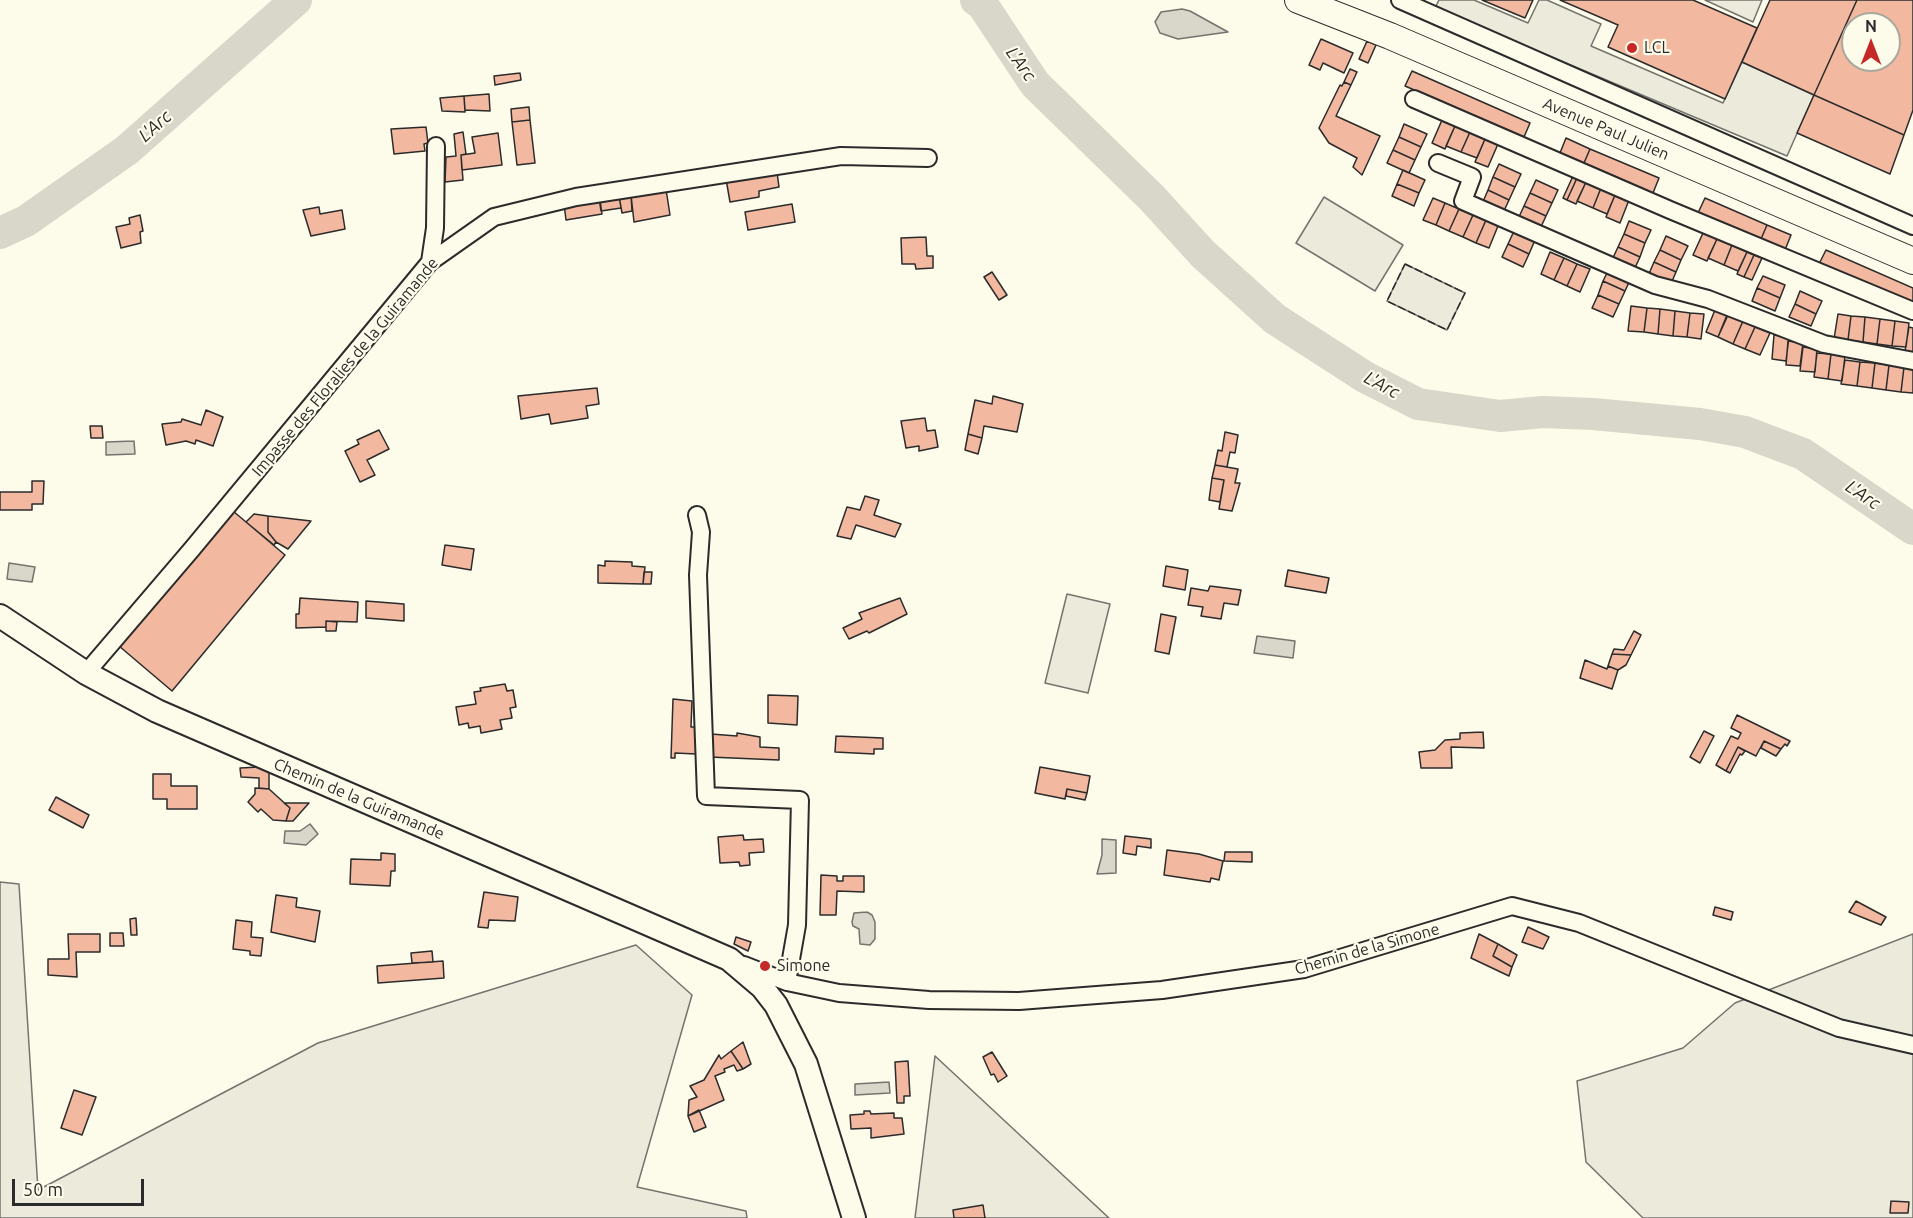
<!DOCTYPE html>
<html>
<head>
<meta charset="utf-8">
<style>
	body { margin:0 }
	#map { position:relative; width:1913px; height:1218px; overflow:hidden; background:#fdfbea; font-family:Ubuntu,sans-serif }
	canvas { display:block }
	.north { position:absolute; left:1841px; top:12px; width:60px; height:60px; box-sizing:border-box; background:#fdfbea; border:2px solid #a9a89e; border-radius:50%; rotate:0deg; font-size:16px; font-weight:700; line-height:24px; text-align:center; color:#2b2b2b }
	.north::after { content:''; display:block; margin:auto; width:21px; height:27px; background:#c62828; clip-path:polygon(50% 0,100% 100%,50% 72%,0 100%) }
	.scale { position:absolute; left:12px; top:1179px; width:132px; height:27px; box-sizing:border-box; border:3px solid #2b2b2b; border-top:0; padding-left:8px; font-size:18px; line-height:21px; white-space:nowrap; color:#2b2b2b; -webkit-text-stroke:4px #fdfbea; paint-order:stroke }
</style>
</head>
<body>
<div id="map">
<canvas width="1913" height="1218"></canvas>
<div class="north">N</div>
<div class="scale">50 m</div>
</div>
<script>
const g = document.querySelector('canvas').getContext('2d');
g.lineJoin = 'round';
function fillPath(path, color) {
  g.fillStyle = color;
  g.fill(path, 'evenodd');
}
function poly(rows) {
  const path = new Path2D();
  for (const r of rows) {
    path.moveTo(r[0], r[1]);
    for (let i = 2; i < r.length; i += 2) path.lineTo(r[i], r[i + 1]);
  }
  return path;
}
function strokePath(path, color, width, dash) {
  g.strokeStyle = color;
  g.lineWidth = width;
  g.lineCap = dash ? 'butt' : 'round';
  g.setLineDash(dash || []);
  g.stroke(path);
}
function write(font, color, halo, rows, align = 'center') {
  g.font = font + ' Ubuntu,sans-serif';
  g.lineWidth = 4.5;
  g.setLineDash([]);
  g.textBaseline = 'middle';
  g.strokeStyle = halo;
  g.fillStyle = color;
  for (const [text, x, y, turn = 0] of rows) {
    g.save();
    g.translate(x, y);
    g.rotate((+turn || 0) * Math.PI / 180);
    g.textAlign = isNaN(turn) ? turn : align;
    if (halo) g.strokeText(text, 0, 0);
    g.fillText(text, 0, 0);
    g.restore();
  }
}
const green = poly([
	[1324,197,1403,245,1375,291,1296,243,1324,197],
	[1405,264,1465,293,1447,330,1387,301,1405,264],
	[1067,594,1110,604,1088,693,1045,683,1067,594],
	[0,882,19,884,38,1190,318,1043,636,945,692,995,637,1187,746,1211,747,1218,0,1218,0,882],
	[1913,934,1913,1218,1643,1218,1586,1162,1577,1081,1683,1048,1735,1003,1913,934],
	[935,1056,1109,1218,915,1218,935,1056]
]);
fillPath(green, '#ecebdb');
strokePath(green, '#74746e', 1.5);
const parking = poly([
	[1439,0,1474,0,1528,23,1539,0,1547,0,1601,24,1591,46,1723,103,1742,62,1814,95,1787,156,1435,8,1439,0],
	[1705,0,1762,0,1753,22,1705,0]
]);
fillPath(parking, '#eceadb');
strokePath(parking, '#74746e', 1.5);
const water = poly([
	[1182,9,1190,11,1228,32,1178,39,1160,33,1155,22,1161,12,1182,9],
	[134,441,135,454,106,455,106,442,134,441],
	[9,563,35,567,32,582,7,579,9,563],
	[1257,636,1295,641,1293,658,1254,653,1257,636],
	[310,824,318,834,306,845,284,843,285,831,300,831,310,824],
	[1102,839,1116,840,1116,873,1097,874,1102,855,1102,839],
	[867,912,872,915,875,922,875,939,870,945,860,944,859,929,853,926,852,922,854,913,867,912],
	[889,1082,890,1093,855,1095,855,1084,889,1082]
]);
fillPath(water, '#d8d7c9');
strokePath(water, '#74746e', 1.5);
strokePath(poly([
	[976,0,982,4,1035,84,1152,198,1203,254,1275,319,1365,377,1418,404,1500,416,1543,412,1593,414,1700,424,1745,432,1803,454,1913,529],
	[0,233,26,221,127,150,296,0]
]), '#d8d7c9', 32);
const building = poly([
	[1482,0,1533,0,1525,18,1482,0],
	[1560,0,1693,0,1757,28,1725,99,1608,47,1618,25,1560,0],
	[1770,0,1857,0,1814,95,1742,62,1770,0],
	[1857,0,1913,0,1913,110,1904,135,1814,95,1857,0],
	[1853,24,1889,24,1889,60,1853,60,1853,24],
	[1321,39,1353,53,1344,73,1323,63,1320,70,1309,65,1321,39],
	[1367,41,1376,45,1368,63,1359,59,1367,41],
	[1350,69,1357,72,1351,85,1344,82,1350,69],
	[1412,71,1530,123,1524,137,1405,86,1412,71],
	[520,73,521,80,495,85,494,76,520,73],
	[1344,82,1351,85,1336,116,1380,136,1362,175,1353,167,1357,158,1329,143,1319,128,1340,85,1342,86,1344,82],
	[489,94,490,111,465,110,464,96,489,94],
	[1814,95,1904,135,1890,174,1797,133,1814,95],
	[464,96,465,112,442,111,440,98,464,96],
	[529,107,530,120,512,122,511,109,529,107],
	[530,120,535,163,517,165,512,122,530,120],
	[1442,120,1455,126,1445,149,1432,143,1442,120],
	[1404,124,1427,134,1421,147,1399,137,1404,124],
	[1455,126,1470,132,1461,152,1446,146,1455,126],
	[426,127,428,143,424,144,425,151,394,154,391,129,426,127],
	[463,132,466,154,461,155,463,180,445,182,446,157,456,156,454,134,463,132],
	[1470,132,1485,139,1477,158,1461,152,1470,132],
	[498,133,502,165,462,170,461,155,475,153,472,137,498,133],
	[1399,137,1421,147,1415,160,1393,150,1399,137],
	[1566,138,1590,149,1584,163,1560,153,1566,138],
	[1485,139,1498,144,1488,167,1475,162,1485,139],
	[1590,149,1659,178,1653,193,1584,163,1590,149],
	[1393,150,1415,160,1409,173,1387,163,1393,150],
	[1499,164,1521,174,1515,187,1493,177,1499,164],
	[1403,170,1425,180,1419,193,1397,184,1403,170],
	[777,172,779,187,759,191,759,197,730,202,726,179,777,172],
	[1573,176,1577,178,1567,200,1563,198,1573,176],
	[1493,177,1515,187,1509,200,1488,190,1493,177],
	[1577,178,1586,182,1576,204,1567,200,1577,178],
	[1536,180,1558,190,1552,203,1530,193,1536,180],
	[1586,182,1601,188,1593,208,1577,201,1586,182],
	[1397,184,1419,193,1414,206,1392,196,1397,184],
	[1601,188,1615,195,1607,214,1593,208,1601,188],
	[666,189,670,215,634,222,631,195,666,189],
	[1488,190,1509,200,1503,213,1482,204,1488,190],
	[1530,193,1552,203,1546,216,1524,206,1530,193],
	[631,195,632,211,622,213,619,196,631,195],
	[1615,195,1629,200,1620,223,1606,217,1615,195],
	[619,196,621,208,601,211,599,198,619,196],
	[1433,198,1445,203,1436,225,1423,220,1433,198],
	[1705,198,1767,225,1761,239,1698,213,1705,198],
	[600,200,602,214,566,220,564,204,600,200],
	[1445,203,1459,209,1449,231,1436,225,1445,203],
	[792,204,795,222,748,230,745,212,792,204],
	[1524,206,1546,216,1540,229,1518,219,1524,206],
	[319,207,320,214,342,210,345,229,311,236,303,210,319,207],
	[1459,209,1473,215,1463,237,1449,231,1459,209],
	[140,215,143,231,140,232,141,243,121,248,116,227,130,224,129,218,140,215],
	[1473,215,1486,220,1476,243,1463,237,1473,215],
	[1486,220,1498,226,1489,248,1476,243,1486,220],
	[1629,221,1651,230,1645,243,1624,234,1629,221],
	[1767,225,1791,235,1785,250,1761,239,1767,225],
	[1514,231,1535,240,1529,254,1508,244,1514,231],
	[1703,233,1717,239,1707,261,1693,255,1703,233],
	[1624,234,1645,243,1640,257,1618,247,1624,234],
	[1666,236,1688,246,1681,260,1660,250,1666,236],
	[926,237,927,256,933,256,933,268,916,269,915,264,902,264,901,238,926,237],
	[1717,239,1732,245,1724,265,1708,258,1717,239],
	[1508,244,1529,254,1523,267,1502,257,1508,244],
	[1732,245,1747,252,1738,271,1724,265,1732,245],
	[1618,247,1640,257,1634,270,1612,260,1618,247],
	[1660,250,1681,260,1676,272,1654,262,1660,250],
	[1826,250,1913,288,1913,305,1819,264,1826,250],
	[1550,252,1564,258,1554,280,1541,274,1550,252],
	[1747,252,1754,255,1744,277,1737,274,1747,252],
	[1754,255,1762,258,1752,280,1744,277,1754,255],
	[1564,258,1577,264,1567,286,1554,280,1564,258],
	[1654,262,1676,272,1670,286,1648,276,1654,262],
	[1577,264,1590,269,1580,292,1567,286,1577,264],
	[1609,269,1631,278,1625,291,1603,281,1609,269],
	[992,272,1007,295,999,300,984,277,992,272],
	[1763,276,1785,285,1780,298,1757,288,1763,276],
	[1603,281,1625,291,1619,304,1598,295,1603,281],
	[1757,288,1780,298,1775,311,1752,301,1757,288],
	[1800,291,1822,301,1816,314,1795,304,1800,291],
	[1598,295,1619,304,1613,317,1592,308,1598,295],
	[1795,304,1816,314,1811,326,1789,317,1795,304],
	[1631,306,1647,308,1644,332,1628,331,1631,306],
	[1647,308,1660,309,1658,334,1644,332,1647,308],
	[1660,309,1675,311,1673,336,1658,334,1660,309],
	[1715,310,1727,315,1718,337,1706,332,1715,310],
	[1675,311,1690,313,1687,337,1673,336,1675,311],
	[1690,313,1704,314,1701,339,1687,337,1690,313],
	[1838,314,1851,316,1848,340,1834,339,1838,314],
	[1728,315,1743,321,1733,344,1718,337,1728,315],
	[1851,316,1865,317,1863,342,1848,340,1851,316],
	[1865,317,1880,319,1877,344,1863,342,1865,317],
	[1880,319,1895,321,1892,346,1877,344,1880,319],
	[1743,321,1755,327,1745,349,1733,344,1743,321],
	[1895,321,1909,323,1906,347,1892,346,1895,321],
	[1755,327,1770,333,1760,355,1745,349,1755,327],
	[1909,327,1913,328,1913,352,1905,351,1909,327],
	[1774,335,1789,337,1786,361,1772,359,1774,335],
	[1788,341,1803,343,1800,366,1786,365,1788,341],
	[1803,347,1817,349,1815,372,1800,371,1803,347],
	[1817,353,1831,354,1828,379,1814,377,1817,353],
	[1831,354,1845,356,1842,381,1828,379,1831,354],
	[1845,360,1860,362,1857,386,1841,384,1845,360],
	[1860,362,1875,363,1872,388,1857,386,1860,362],
	[1875,363,1889,365,1886,390,1872,388,1875,363],
	[1889,365,1904,367,1901,392,1886,390,1889,365],
	[1904,367,1913,368,1913,393,1901,392,1904,367],
	[597,388,599,404,586,406,588,418,551,424,549,414,521,419,518,396,597,388],
	[993,396,1023,404,1017,432,984,426,982,438,968,434,975,400,992,404,993,396],
	[206,410,223,417,213,446,196,440,195,444,186,441,166,445,162,424,181,422,182,419,201,425,206,410],
	[925,418,927,431,935,430,938,447,919,451,919,446,906,448,901,421,925,418],
	[90,426,102,426,103,438,91,438,90,426],
	[379,430,389,449,367,460,375,475,360,482,345,451,359,444,357,440,379,430],
	[1225,432,1238,435,1235,453,1230,452,1227,467,1215,465,1218,450,1222,451,1225,432],
	[968,434,982,438,978,454,965,450,968,434],
	[1215,465,1238,469,1235,483,1240,483,1232,511,1219,509,1224,480,1212,478,1215,465],
	[1212,478,1224,480,1220,502,1209,500,1212,478],
	[32,481,44,481,43,504,32,504,32,510,0,510,0,492,32,492,32,481],
	[865,496,879,500,874,515,901,524,895,537,856,525,851,539,837,536,847,507,860,510,865,496],
	[233,511,285,555,172,691,119,646,233,511],
	[254,514,268,516,268,532,276,542,274,545,246,522,254,514],
	[268,516,311,521,288,549,276,542,268,532,268,516],
	[445,545,474,549,471,570,442,565,445,545],
	[605,561,632,562,632,566,645,567,643,584,598,583,598,565,605,566,605,561],
	[1166,566,1188,570,1185,590,1163,586,1166,566],
	[1288,570,1329,578,1326,593,1285,586,1288,570],
	[644,572,652,572,651,584,643,584,644,572],
	[1210,586,1241,590,1238,605,1224,603,1221,619,1201,616,1203,607,1188,605,1191,588,1208,591,1210,586],
	[300,598,358,602,357,622,326,621,326,627,296,628,296,614,299,614,300,598],
	[900,598,907,614,869,633,867,631,849,639,843,628,862,619,859,613,900,598],
	[366,601,404,604,404,621,366,618,366,601],
	[1161,614,1176,617,1169,654,1155,651,1161,614],
	[326,621,337,622,336,631,326,631,326,621],
	[1634,631,1641,635,1631,655,1612,654,1614,649,1624,650,1634,631],
	[1612,654,1631,655,1626,665,1618,670,1608,666,1612,654],
	[1585,660,1607,669,1608,666,1618,670,1612,689,1580,678,1585,660],
	[505,684,507,691,513,690,516,707,510,708,512,718,500,720,502,729,481,733,480,726,469,728,468,723,459,725,456,707,476,704,474,692,481,691,480,688,505,684],
	[768,695,798,696,797,725,768,723,768,695],
	[673,699,692,701,691,727,697,727,696,754,675,753,675,758,671,758,673,699],
	[1737,715,1790,741,1787,746,1785,744,1781,749,1764,741,1756,756,1738,747,1726,771,1716,765,1731,736,1738,739,1741,733,1731,728,1737,715],
	[1704,731,1714,736,1700,763,1690,757,1704,731],
	[1483,732,1484,748,1451,747,1452,768,1421,768,1419,752,1435,750,1445,740,1460,739,1460,733,1483,732],
	[737,733,760,737,760,747,779,748,779,760,709,757,711,734,737,736,737,733],
	[836,736,883,738,883,749,874,749,874,754,835,752,836,736],
	[1764,741,1781,749,1776,756,1761,748,1764,741],
	[1738,747,1745,751,1742,755,1740,754,1730,773,1726,771,1738,747],
	[259,767,269,772,269,789,259,788,259,778,241,777,240,768,259,767],
	[1040,767,1090,776,1087,793,1067,789,1065,799,1035,793,1040,767],
	[153,774,171,774,171,786,197,786,197,809,167,809,167,799,153,799,153,774],
	[255,788,269,789,290,808,286,821,273,820,261,809,258,812,248,802,255,794,255,788],
	[1067,789,1087,793,1085,800,1066,796,1067,789],
	[56,797,89,815,83,828,49,810,56,797],
	[284,803,309,803,293,821,286,821,290,808,284,803],
	[743,835,744,840,763,839,764,852,749,853,750,865,740,866,739,862,720,863,718,837,743,835],
	[1125,836,1151,839,1151,848,1137,846,1136,855,1123,853,1125,836],
	[1167,850,1199,854,1223,861,1219,880,1211,878,1210,882,1164,875,1167,850],
	[1225,852,1252,852,1252,862,1224,861,1225,852],
	[381,853,395,854,395,871,391,871,390,886,350,884,351,859,381,860,381,853],
	[821,875,837,876,837,881,843,881,843,876,864,876,864,892,837,891,836,915,820,915,821,875],
	[484,892,518,897,515,921,489,920,488,928,478,927,484,892],
	[276,895,297,898,296,907,320,911,315,942,271,932,276,895],
	[1856,901,1886,917,1881,925,1849,912,1856,901],
	[1715,907,1733,912,1731,920,1713,915,1715,907],
	[136,918,137,935,131,935,130,919,136,918],
	[236,920,252,922,251,937,263,938,261,956,250,955,250,951,233,949,236,920],
	[1528,927,1549,937,1543,949,1522,942,1528,927],
	[110,933,123,933,124,946,110,946,110,933],
	[68,934,100,934,100,952,76,952,77,977,48,975,48,959,69,959,68,934],
	[1479,934,1498,944,1493,956,1512,967,1509,976,1471,958,1479,934],
	[736,937,751,942,748,951,734,944,736,937],
	[1498,944,1517,955,1512,967,1493,956,1498,944],
	[432,951,433,962,412,963,411,953,432,951],
	[443,961,444,978,378,983,377,966,443,961],
	[743,1042,751,1064,743,1069,731,1051,743,1042],
	[731,1051,743,1069,737,1071,734,1065,724,1069,725,1072,715,1076,724,1100,688,1116,689,1100,697,1097,690,1086,704,1080,719,1055,721,1059,731,1051],
	[992,1052,1007,1076,998,1082,994,1074,991,1075,983,1057,992,1052],
	[908,1061,910,1096,904,1096,904,1103,897,1103,895,1062,908,1061],
	[74,1090,96,1097,82,1135,61,1128,74,1090],
	[699,1110,706,1127,694,1132,688,1116,699,1110],
	[864,1111,870,1111,871,1114,894,1113,894,1118,902,1118,904,1134,871,1138,871,1128,851,1129,850,1115,864,1114,864,1111],
	[1891,1201,1909,1202,1908,1213,1890,1213,1891,1201],
	[983,1205,985,1218,954,1218,953,1210,983,1205]
]);
fillPath(building, '#f2b8a0');
strokePath(building, '#2b2b2b', 1.5);
const street = poly([
	[1400,0,1913,226],
	[1414,99,1670,210,1913,311],
	[1438,163,1472,177,1463,201,1655,285,1708,299,1824,344,1913,361],
	[430,262,435,228,436,146],
	[697,515,701,532,698,575,706,796,800,800,797,925,787,982],
	[86,673,192,549,430,262,494,217,576,197,841,156,928,158],
	[744,965,787,982,839,993,929,1000,1019,1001,1162,990,1304,969,1512,906,1579,923,1839,1028,1913,1045]
]);
const secondary = poly([
	[0,616,86,673,157,711,729,959,762,987,776,1005,806,1064,854,1218]
]);
const primary = poly([
	[1298,0,1390,36,1913,261]
]);
strokePath(street, '#2b2b2b', 20);
strokePath(secondary, '#2b2b2b', 26);
strokePath(primary, '#2b2b2b', 28);
strokePath(street, '#fdfbea', 16);
strokePath(secondary, '#fdfbea', 22);
strokePath(primary, '#fdfbea', 26);
strokePath(poly([
	[1405,264,1465,293,1447,330,1387,301,1405,264]
]), '#2b2b2b', 1.5, [8, 3]);
for (const [x, y, r, color] of [
	[1632,48,6,"#c62828"],
	[765,966,6,"#c62828"]
]) {
  const dot = new Path2D();
  dot.arc(x, y, r, 0, 2 * Math.PI);
  g.fillStyle = color;
  g.fill(dot);
  strokePath(dot, '#fdfbea', 2);
}
write('16px', '#2b2b2b', '#fdfbea', [
	["LCL",1644,48],
	["Simone",777,966]
], 'left');
write('16px', '#2b2b2b', '#fdfbea', [
	["Avenue Paul Julien",1606,129,23],
	["Impasse des Floralies de la Guiramande",345,367,-50],
	["Chemin de la Guiramande",359,799,23],
	["Chemin de la Simone",1367,949,-16]
]);
write('italic 18px', '#2b2b2b', '#fdfbea', [
	["L'Arc",1021,64,54],
	["L'Arc",155,126,-42],
	["L'Arc",1382,385,28],
	["L'Arc",1863,495,34]
]);
</script>
</body>
</html>
